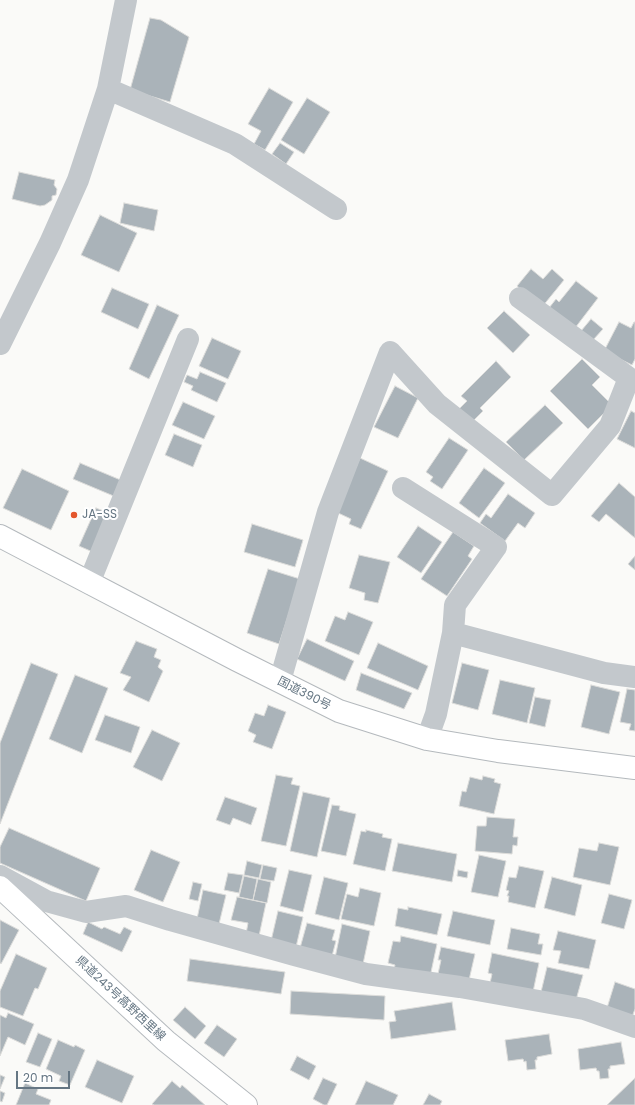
<!DOCTYPE html>
<html>
<head>
<meta charset="utf-8">
<style>
	body { margin:0 }
	#map { position:relative; width:635px; height:1105px; overflow:hidden; background:#fafaf8; font-family:Poppins,sans-serif }
	canvas { display:block }
	.scale { position:absolute; left:16px; top:1071px; width:54px; height:18px; box-sizing:border-box; border:2px solid #657683; border-top:0; padding-left:5px; font-size:12px; line-height:14px; white-space:nowrap; color:#657683; -webkit-text-stroke:3px #fff; paint-order:stroke }
</style>
</head>
<body>
<div id="map">
<canvas width="635" height="1105"></canvas>
<div class="scale">20 m</div>
</div>
<script>
const g = document.querySelector('canvas').getContext('2d');
g.lineJoin = 'round';
function fillPath(path, color) {
  g.fillStyle = color;
  g.fill(path, 'evenodd');
}
function poly(rows) {
  const path = new Path2D();
  for (const r of rows) {
    path.moveTo(r[0], r[1]);
    for (let i = 2; i < r.length; i += 2) path.lineTo(r[i], r[i + 1]);
  }
  return path;
}
function strokePath(path, color, width, dash) {
  g.strokeStyle = color;
  g.lineWidth = width;
  g.lineCap = dash ? 'butt' : 'round';
  g.setLineDash(dash || []);
  g.stroke(path);
}
function write(font, color, halo, rows, align = 'center') {
  g.font = font + ' Poppins,"Noto Sans JP",sans-serif';
  g.lineWidth = 4;
  g.setLineDash([]);
  g.textBaseline = 'middle';
  g.strokeStyle = halo;
  g.fillStyle = color;
  for (const [text, x, y, turn = 0] of rows) {
    g.save();
    g.translate(x, y);
    g.rotate((+turn || 0) * Math.PI / 180);
    g.textAlign = isNaN(turn) ? turn : align;
    if (halo) g.strokeText(text, 0, 0);
    g.fillText(text, 0, 0);
    g.restore();
  }
}
const building = poly([
	[150,18,161,20,189,37,170,102,130,90,150,18],
	[269,88,293,102,265,150,254,144,261,131,248,124,269,88],
	[307,98,330,112,304,154,281,140,307,98],
	[280,143,294,152,286,164,272,154,280,143],
	[19,172,55,180,54,185,57,189,56,195,52,196,52,200,45,205,40,206,12,199,19,172],
	[124,203,158,210,154,231,120,223,124,203],
	[100,215,137,233,119,272,81,255,100,215],
	[531,269,543,279,552,269,564,280,542,307,517,286,531,269],
	[576,281,598,298,575,328,549,308,556,299,559,302,576,281],
	[112,288,149,304,138,329,101,312,112,288],
	[157,305,179,315,149,379,129,369,157,305],
	[504,311,530,335,513,353,487,328,504,311],
	[591,319,603,329,593,340,581,331,591,319],
	[619,322,631,328,634,322,635,322,635,359,632,365,604,351,619,322],
	[212,338,241,351,228,379,199,366,212,338],
	[582,359,600,377,592,385,612,405,588,429,550,391,582,359],
	[496,361,511,377,480,408,483,411,472,422,459,409,467,401,461,396,496,361],
	[200,372,226,383,217,402,191,390,193,386,184,382,187,375,197,379,200,372],
	[395,386,418,398,398,438,374,427,395,386],
	[183,402,215,416,204,439,172,425,183,402],
	[545,405,563,423,524,460,506,442,545,405],
	[631,411,635,413,635,448,617,439,631,411],
	[174,434,202,445,193,467,165,455,174,434],
	[449,438,468,450,442,489,430,481,433,477,426,472,449,438],
	[360,458,388,471,361,529,349,524,351,519,336,512,360,458],
	[80,463,123,481,116,497,73,479,80,463],
	[484,468,505,483,479,518,459,503,484,468],
	[22,469,69,491,51,530,3,508,22,469],
	[619,483,635,497,635,538,606,514,599,522,591,516,619,483],
	[508,494,535,513,525,528,518,523,505,541,480,523,486,514,491,518,508,494],
	[96,508,111,514,95,553,79,546,96,508],
	[252,524,303,540,295,567,244,552,252,524],
	[418,526,442,542,421,573,397,557,418,526],
	[453,532,474,546,468,556,472,559,447,596,421,579,453,532],
	[359,555,390,562,378,603,364,600,365,593,349,588,359,555],
	[635,556,635,570,628,564,635,556],
	[268,569,300,579,279,644,247,633,268,569],
	[348,612,373,622,359,655,325,641,335,616,345,620,348,612],
	[307,639,354,661,345,681,297,659,307,639],
	[136,641,157,649,154,657,161,660,158,667,163,671,149,702,123,690,131,677,120,673,136,641],
	[378,643,428,666,418,690,367,668,378,643],
	[31,663,58,674,0,824,0,743,31,663],
	[462,663,489,670,478,710,452,703,462,663],
	[361,673,412,693,404,709,356,690,361,673],
	[75,675,108,688,82,753,49,739,75,675],
	[500,680,535,688,527,723,492,714,500,680],
	[591,685,620,692,609,734,581,727,591,685],
	[627,689,635,690,635,731,629,730,631,724,620,722,627,689],
	[535,697,551,700,545,727,529,723,535,697],
	[268,705,286,712,272,749,253,742,256,735,248,731,255,713,264,716,268,705],
	[105,715,140,727,131,753,95,740,105,715],
	[152,730,180,743,162,781,133,767,152,730],
	[276,775,293,778,291,784,300,786,286,846,261,841,276,775],
	[483,776,495,779,494,782,501,784,494,814,459,806,462,791,466,792,470,777,482,780,483,776],
	[303,792,330,798,317,857,290,851,303,792],
	[225,797,257,808,251,825,233,818,230,825,216,820,225,797],
	[332,805,340,806,339,810,356,814,346,856,321,851,332,805],
	[487,817,515,819,513,837,518,837,517,846,513,845,512,854,475,851,477,826,486,826,487,817],
	[9,828,100,868,86,901,0,863,0,847,9,828],
	[366,830,383,834,382,837,392,839,385,871,353,864,361,831,366,832,366,830],
	[398,843,457,854,452,882,392,871,398,843],
	[599,843,619,847,610,885,573,877,579,848,597,851,599,843],
	[151,850,180,862,163,902,134,890,151,850],
	[479,855,506,861,498,897,471,892,479,855],
	[247,861,262,865,259,878,244,875,247,861],
	[263,865,277,868,274,881,260,879,263,865],
	[519,866,544,871,535,908,508,902,509,896,507,896,509,891,506,890,509,877,516,878,519,866],
	[289,870,312,875,303,912,280,906,289,870],
	[458,870,468,872,467,878,457,876,458,870],
	[228,873,243,875,239,893,224,890,228,873],
	[244,876,257,879,253,900,239,897,244,876],
	[324,877,348,883,339,920,315,914,324,877],
	[552,877,582,885,575,916,544,908,552,877],
	[258,879,271,882,267,903,253,900,258,879],
	[193,882,202,884,198,901,189,899,193,882],
	[360,888,381,893,374,926,341,919,347,894,358,897,360,888],
	[203,890,226,895,219,924,197,919,203,890],
	[609,894,632,900,624,929,601,923,609,894],
	[237,897,266,903,259,936,246,934,248,923,231,920,237,897],
	[408,907,442,914,437,935,395,926,398,908,408,910,408,907],
	[278,911,303,917,296,947,271,941,278,911],
	[453,911,495,920,490,945,447,936,453,911],
	[0,920,19,930,1,964,0,963,0,920],
	[88,922,102,929,104,927,120,934,124,927,132,931,122,952,83,934,88,922],
	[307,923,335,930,332,940,336,941,332,956,300,948,307,923],
	[342,924,370,931,363,964,335,958,342,924],
	[511,928,540,934,538,944,543,944,541,955,507,949,511,928],
	[558,931,596,940,589,969,558,963,561,951,553,950,558,931],
	[401,936,437,944,430,977,394,969,395,965,388,963,393,941,400,942,401,936],
	[441,947,475,954,469,980,438,974,441,960,438,960,441,947],
	[492,953,539,963,533,992,490,983,492,974,488,973,492,953],
	[16,954,47,968,38,989,35,988,23,1016,0,1007,0,991,16,954],
	[190,959,285,972,281,994,187,981,190,959],
	[547,967,583,975,576,1000,541,992,547,967],
	[615,982,635,989,635,1009,632,1017,607,1008,615,982],
	[291,991,385,996,384,1020,290,1014,291,991],
	[452,1002,456,1030,391,1039,389,1022,396,1021,394,1011,452,1002],
	[185,1007,206,1026,195,1039,173,1020,185,1007],
	[8,1013,34,1024,25,1045,8,1037,0,1056,0,1015,6,1018,8,1013],
	[217,1025,237,1039,224,1057,204,1043,217,1025],
	[38,1033,52,1039,40,1067,26,1062,38,1033],
	[549,1034,552,1054,537,1057,537,1060,535,1060,536,1069,527,1070,526,1061,524,1062,523,1059,508,1061,505,1040,549,1034],
	[58,1040,74,1047,75,1045,85,1050,70,1085,59,1081,61,1076,46,1069,58,1040],
	[621,1042,625,1064,610,1066,610,1069,608,1069,609,1078,600,1079,599,1071,597,1071,596,1068,580,1070,578,1049,621,1042],
	[297,1056,316,1066,309,1080,290,1070,297,1056],
	[97,1060,134,1076,122,1103,85,1087,97,1060],
	[0,1075,5,1077,0,1089,0,1075],
	[323,1078,337,1084,327,1105,324,1105,313,1099,323,1078],
	[635,1078,635,1105,607,1105,635,1078],
	[172,1081,180,1088,182,1085,205,1105,154,1105,152,1104,172,1081],
	[366,1081,398,1095,393,1105,355,1105,366,1081],
	[25,1083,38,1089,36,1094,51,1100,49,1105,16,1105,25,1083],
	[0,1091,5,1093,2,1102,0,1101,0,1091],
	[429,1094,442,1101,440,1105,423,1105,429,1094]
]);
fillPath(building, '#aab3b9');
strokePath(building, '#dcdcda', 1);
const major = poly([
	[0,887,166,1041,246,1105]
]);
const highway = poly([
	[0,536,237,660,339,711,427,739,498,751,635,768]
]);
strokePath(major, '#b5babe', 24);
strokePath(highway, '#b4b9bd', 24);
strokePath(poly([
	[108,89,235,144,336,209],
	[0,344,50,243,78,180,108,89,126,0],
	[403,488,496,547,455,605,453,633],
	[89,583,188,339],
	[280,681,328,512,390,352,437,404,552,495,610,426,629,378,520,298],
	[427,739,436,714,453,633,604,673,635,677],
	[0,876,46,901,86,912,126,906,170,920,294,955,366,974,460,987,584,1009,635,1027]
]), '#c3c8cc', 22);
strokePath(major, '#fff', 22);
strokePath(highway, '#fff', 22);
for (const [x, y, r, color] of [
	[74,515,4,"#e4572e"]
]) {
  const dot = new Path2D();
  dot.arc(x, y, r, 0, 2 * Math.PI);
  g.fillStyle = color;
  g.fill(dot);
  strokePath(dot, '#fff', 1.5);
}
write('12px', '#657683', '#fff', [
	["JA-SS",82,515]
], 'left');
write('12px', '#657683', '#fff', [
	["国道390号",304,694,27],
	["県道243号高野西里線",120,999,43]
]);
</script>
</body>
</html>
